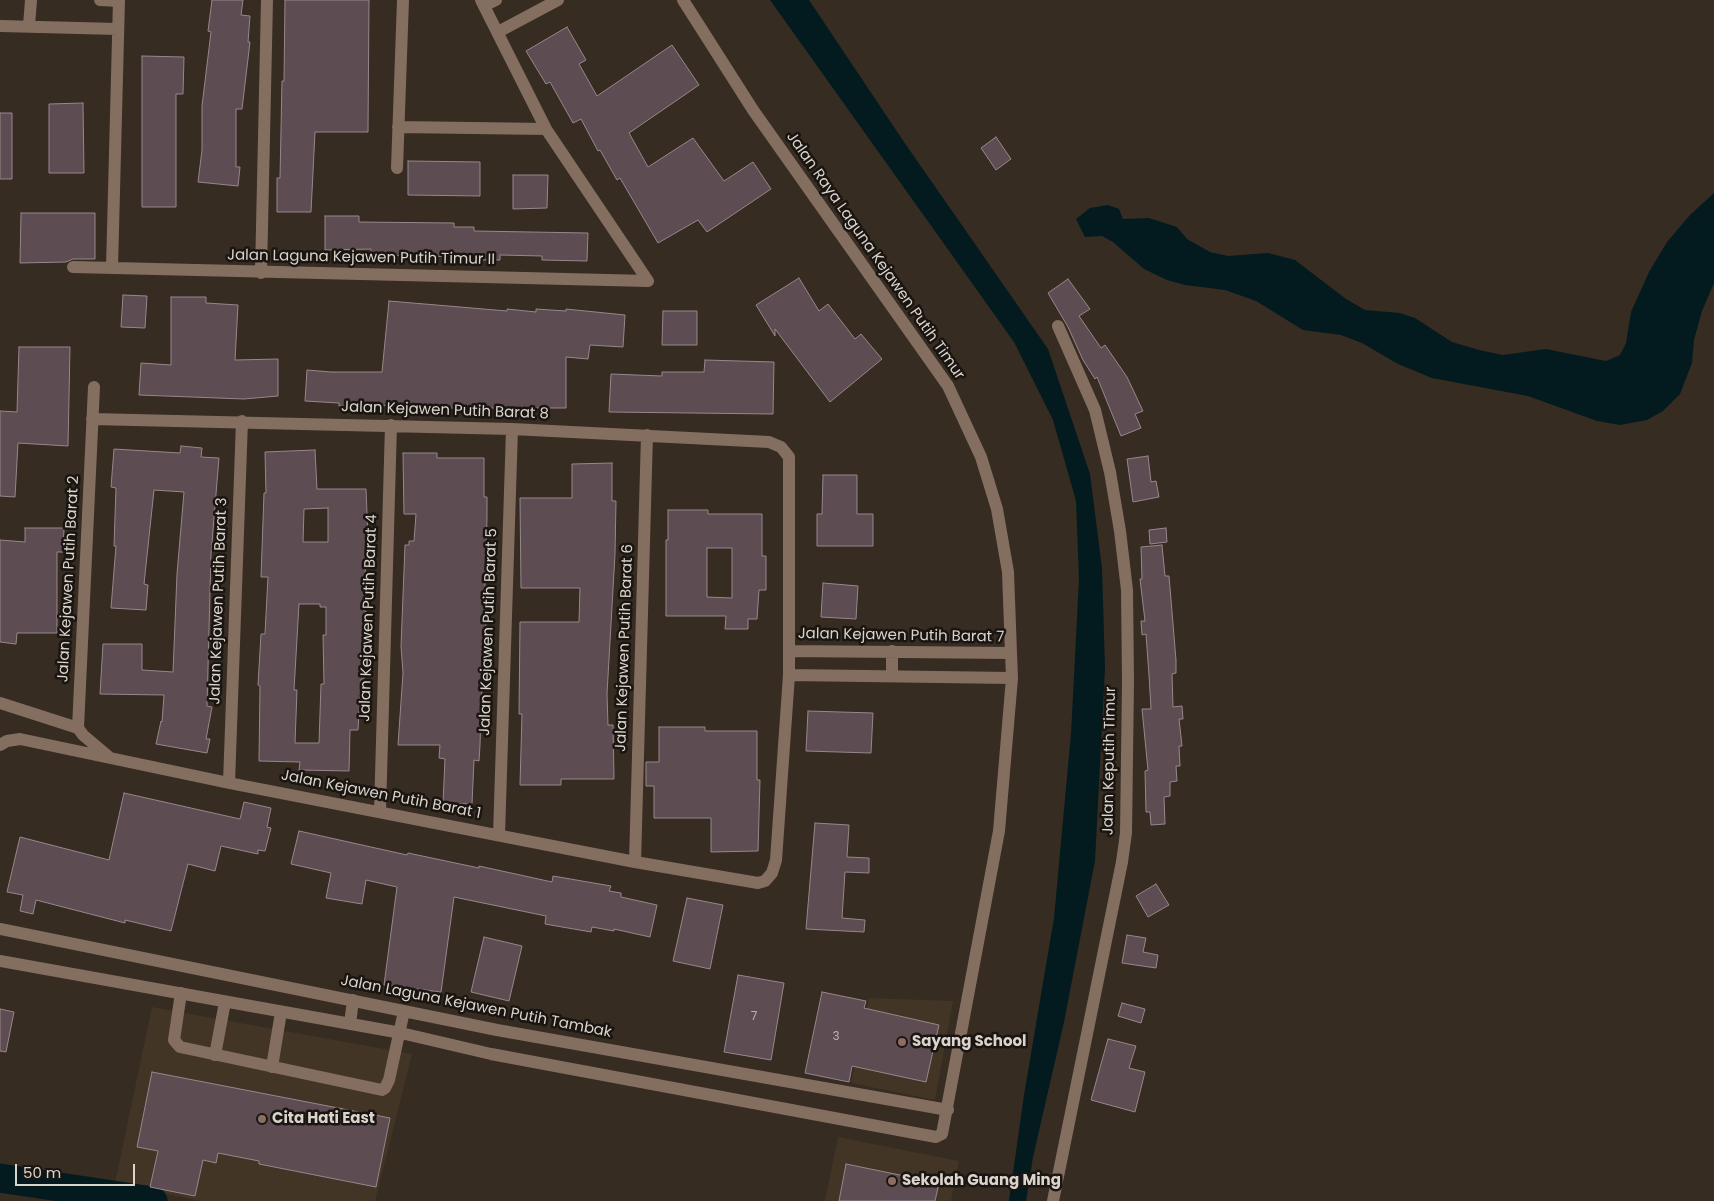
<!DOCTYPE html>
<html>
<head>
<meta charset="utf-8">
<style>
	body { margin:0 }
	#map { position:relative; width:1714px; height:1201px; overflow:hidden; background:#362c22; font-family:Poppins,sans-serif }
	canvas { display:block }
	.scale { position:absolute; left:15px; top:1164px; width:120px; height:22px; box-sizing:border-box; border:2px solid #dad4cd; border-top:0; padding-left:6px; font-size:15px; line-height:18px; white-space:nowrap; color:#dad4cd; -webkit-text-stroke:4px #1a1511; paint-order:stroke }
</style>
</head>
<body>
<div id="map">
<canvas width="1714" height="1201"></canvas>
<div class="scale">50 m</div>
</div>
<script>
const g = document.querySelector('canvas').getContext('2d');
g.lineJoin = 'round';
function fillPath(path, color) {
  g.fillStyle = color;
  g.fill(path, 'evenodd');
}
function poly(rows) {
  const path = new Path2D();
  for (const r of rows) {
    path.moveTo(r[0], r[1]);
    for (let i = 2; i < r.length; i += 2) path.lineTo(r[i], r[i + 1]);
  }
  return path;
}
function strokePath(path, color, width, dash) {
  g.strokeStyle = color;
  g.lineWidth = width;
  g.lineCap = dash ? 'butt' : 'round';
  g.setLineDash(dash || []);
  g.stroke(path);
}
function write(font, color, halo, rows, align = 'center') {
  g.font = font + ' Poppins,sans-serif';
  g.lineWidth = 5;
  g.setLineDash([]);
  g.textBaseline = 'middle';
  g.strokeStyle = halo;
  g.fillStyle = color;
  for (const [text, x, y, turn = 0] of rows) {
    g.save();
    g.translate(x, y);
    g.rotate((+turn || 0) * Math.PI / 180);
    g.textAlign = isNaN(turn) ? turn : align;
    if (halo) g.strokeText(text, 0, 0);
    g.fillText(text, 0, 0);
    g.restore();
  }
}
fillPath(poly([
	[869,998,953,1001,935,1100,851,1083],
	[152,1007,412,1054,375,1201,200,1201,115,1183],
	[838,1137,959,1161,951,1201,825,1201]
]), '#433525');
fillPath(poly([
	[770,0,809,0,904,142,1048,349,1090,474,1102,568,1105,668,1095,861,1064,1022,1033,1157,1026,1201,1009,1201,1024,1095,1054,918,1071,734,1079,579,1076,501,1053,420,1014,342],
	[1714,193,1714,283,1702,311,1694,340,1692,363,1680,394,1663,411,1647,420,1620,425,1597,421,1528,396,1432,378,1398,364,1362,343,1341,335,1303,330,1256,301,1225,290,1185,285,1167,280,1144,269,1113,242,1102,236,1085,237,1076,219,1090,208,1108,205,1119,209,1123,219,1149,218,1177,227,1187,239,1210,252,1228,256,1268,253,1295,260,1346,299,1365,310,1400,313,1415,318,1452,342,1479,350,1503,355,1546,349,1606,361,1620,355,1626,343,1631,312,1649,272,1667,242,1690,215]
]), '#031b1e');
strokePath(poly([
	[0,1178,153,1201]
]), '#031b1e', 29);
const building = poly([
	[212,0,243,0,241,15,250,16,248,42,250,42,242,109,236,109,236,167,240,167,238,186,198,182,202,150,202,106,211,32,208,31,212,0],
	[285,0,369,0,368,132,315,132,311,212,277,212,277,178,280,178,282,81,284,81,285,0],
	[567,27,586,60,579,64,597,96,672,45,699,85,629,133,648,167,693,138,724,181,753,162,771,189,707,232,698,220,658,243,620,178,617,180,600,150,598,151,581,119,573,123,550,82,546,84,526,51,567,27],
	[142,56,184,57,183,94,176,94,176,207,142,207,142,56],
	[83,103,84,173,49,173,49,104,83,103],
	[0,113,12,113,12,179,0,179,0,113],
	[996,137,1011,159,996,170,981,148,996,137],
	[408,161,480,162,480,196,408,195,408,161],
	[513,175,548,175,547,208,513,209,513,175],
	[21,213,95,213,95,259,73,259,66,262,20,263,21,213],
	[325,216,359,216,359,222,454,223,454,227,474,227,474,231,588,233,587,261,542,260,542,256,500,255,500,260,466,260,466,257,371,255,371,249,325,250,325,216],
	[799,278,819,311,828,304,855,339,861,334,882,359,830,402,775,329,775,336,756,305,799,278],
	[1068,279,1090,309,1079,316,1101,348,1105,345,1127,377,1143,411,1135,414,1141,428,1121,436,1097,377,1095,379,1083,360,1068,327,1048,293,1068,279],
	[123,295,147,296,145,328,121,327,123,295],
	[171,297,206,297,206,303,238,305,235,360,278,359,278,396,244,399,139,395,141,363,171,365,171,297],
	[389,301,507,311,507,309,536,312,536,309,566,311,566,309,625,315,623,347,590,345,588,359,566,357,566,408,435,408,435,405,339,406,339,403,305,401,307,370,331,372,382,372,389,301],
	[663,311,697,311,697,345,662,345,663,311],
	[19,347,70,347,68,446,18,443,15,497,0,496,0,411,17,412,19,347],
	[705,360,774,362,773,414,609,412,611,374,662,376,662,372,704,372,705,360],
	[181,446,202,448,201,457,219,458,211,554,207,706,212,707,206,739,210,739,207,753,156,744,161,721,162,722,164,695,100,694,103,644,142,644,142,670,173,672,177,574,184,492,154,490,144,584,148,585,146,610,111,608,116,546,114,546,116,488,111,487,114,449,180,453,181,446],
	[315,450,317,489,366,489,368,539,364,585,364,611,366,611,366,631,364,631,364,679,361,679,358,730,350,730,349,771,299,770,300,762,259,761,260,686,258,685,261,634,265,634,268,577,261,577,264,493,266,493,265,452,315,450],
	[328,508,328,542,303,542,304,509,328,508],
	[299,604,320,604,320,607,326,607,326,635,323,635,324,684,321,684,319,743,295,743,297,690,294,690,299,604],
	[403,453,437,453,437,458,484,458,484,497,487,497,487,518,484,617,486,617,486,641,488,641,488,683,482,683,480,745,479,761,474,760,472,804,443,803,445,759,439,758,440,745,398,745,403,673,401,646,405,545,409,545,409,541,414,541,416,514,404,514,403,453],
	[1148,456,1151,482,1156,481,1159,497,1133,502,1127,459,1148,456],
	[612,463,612,501,616,501,615,554,607,694,608,725,613,725,614,779,561,779,561,785,520,785,522,714,519,714,520,622,579,622,580,588,521,588,520,498,572,498,572,464,612,463],
	[823,475,857,475,857,514,873,514,873,546,817,546,817,514,822,514,823,475],
	[668,510,708,510,708,514,762,514,762,556,766,556,766,590,759,590,757,619,748,619,748,629,725,629,726,616,666,616,666,540,668,540,668,510],
	[707,548,732,548,732,598,707,597,707,548],
	[25,528,64,528,63,552,57,552,57,633,17,633,16,644,0,642,0,540,25,542,25,528],
	[1166,528,1167,542,1150,544,1149,530,1166,528],
	[1162,545,1165,576,1169,576,1176,660,1176,673,1172,674,1173,707,1182,706,1183,719,1179,719,1182,746,1179,746,1180,766,1176,766,1177,781,1170,782,1170,796,1164,797,1165,824,1151,825,1150,812,1146,812,1145,771,1148,770,1142,709,1151,709,1149,675,1146,634,1142,635,1141,621,1145,621,1140,579,1142,579,1141,547,1162,545],
	[823,583,858,586,856,619,821,617,823,583],
	[808,711,873,713,871,753,806,751,808,711],
	[659,727,705,727,705,731,757,731,757,780,760,780,758,851,711,852,711,818,654,818,654,786,646,786,646,762,659,762,659,727],
	[124,793,240,819,244,802,271,808,267,827,271,828,265,851,258,850,258,854,221,846,215,871,188,864,171,931,125,920,125,923,36,900,33,914,20,911,23,895,7,892,20,837,109,860,124,793],
	[815,823,849,825,847,857,869,858,869,873,845,872,842,918,865,920,864,932,806,929,815,823],
	[299,831,407,855,408,853,479,868,479,866,552,882,553,876,611,886,609,891,621,893,621,897,657,905,650,937,614,929,614,931,592,927,591,932,545,924,546,916,454,897,441,992,384,985,397,887,366,880,362,904,326,898,331,873,291,864,299,831],
	[1156,884,1169,905,1148,917,1136,896,1156,884],
	[687,898,723,905,710,969,673,961,687,898],
	[1127,935,1146,938,1143,952,1158,955,1156,968,1122,963,1127,935],
	[484,937,522,946,509,1001,471,992,484,937],
	[738,975,784,983,771,1060,724,1052,738,975],
	[822,992,866,1001,864,1008,939,1025,926,1082,852,1066,849,1082,805,1073,822,992],
	[1122,1003,1145,1009,1141,1023,1118,1016,1122,1003],
	[0,1009,14,1012,6,1052,0,1051,0,1009],
	[1108,1039,1136,1046,1129,1068,1145,1072,1135,1112,1091,1100,1108,1039],
	[152,1072,390,1118,376,1187,259,1164,259,1161,218,1153,216,1163,203,1160,195,1196,150,1187,158,1151,137,1147,152,1072],
	[846,1164,939,1183,935,1201,839,1201,846,1164]
]);
fillPath(building, '#5d4d52');
strokePath(building, '#98868c', 1);
strokePath(poly([
	[100,0,119,1],
	[481,0,546,129,648,281],
	[484,6,496,0],
	[0,26,118,29],
	[29,26,31,0],
	[498,32,558,0],
	[398,127,546,129],
	[397,168,403,0],
	[73,267,648,281],
	[112,268,119,0],
	[261,273,267,0],
	[94,387,78,728,83,735,109,757],
	[789,651,1011,653],
	[892,651,892,676],
	[789,675,1012,678],
	[0,703,78,728],
	[0,745,7,741,20,739,229,783,635,862,758,883,765,881,772,873,776,860,789,675,789,457,781,447,769,442,512,429,92,419],
	[229,783,242,421],
	[380,811,391,425],
	[499,835,512,429],
	[635,862,647,435],
	[0,929,497,1030,948,1110],
	[0,961,401,1033,491,1054,936,1137,942,1134,999,831,1012,678,1011,653,1008,572,997,509,981,457,948,386,753,110,683,0],
	[181,993,174,1040,180,1047,382,1090,385,1088,389,1080,404,1011],
	[350,1024,353,1000],
	[215,1055,225,1002],
	[272,1067,281,1012],
	[1053,1201,1122,862,1126,833,1128,682,1127,590,1120,531,1110,472,1095,410,1058,326]
]), '#846e60', 12);
for (const [x, y, r, color] of [
	[902,1042,5,"#8d6e63"],
	[262,1119,5,"#8d6e63"],
	[892,1181,5,"#8d6e63"]
]) {
  const dot = new Path2D();
  dot.arc(x, y, r, 0, 2 * Math.PI);
  g.fillStyle = color;
  g.fill(dot);
  strokePath(dot, '#1a1511', 2);
}
write('12px', '#bbb2ae', null, [
	["7",754,1017],
	["3",836,1037]
]);
write('15px', '#dad4cd', '#1a1511', [
	["Jalan Raya Laguna Kejawen Putih Timur",875,256,55],
	["Jalan Laguna Kejawen Putih Timur II",361,258,1],
	["Jalan Kejawen Putih Barat 8",445,411,2],
	["Jalan Kejawen Putih Barat 2",69,579,-87],
	["Jalan Kejawen Putih Barat 3",219,601,-88],
	["Jalan Kejawen Putih Barat 4",369,618,-88],
	["Jalan Kejawen Putih Barat 5",489,632,-88],
	["Jalan Kejawen Putih Barat 7",901,636,1],
	["Jalan Kejawen Putih Barat 6",625,648,-88],
	["Jalan Keputih Timur",1110,761,-89],
	["Jalan Kejawen Putih Barat 1",381,795,11],
	["Jalan Laguna Kejawen Putih Tambak",476,1007,11]
]);
write('bold 15px', '#dad4cd', '#1a1511', [
	["Sayang School",912,1042],
	["Cita Hati East",272,1119],
	["Sekolah Guang Ming",902,1181]
], 'left');
</script>
</body>
</html>
